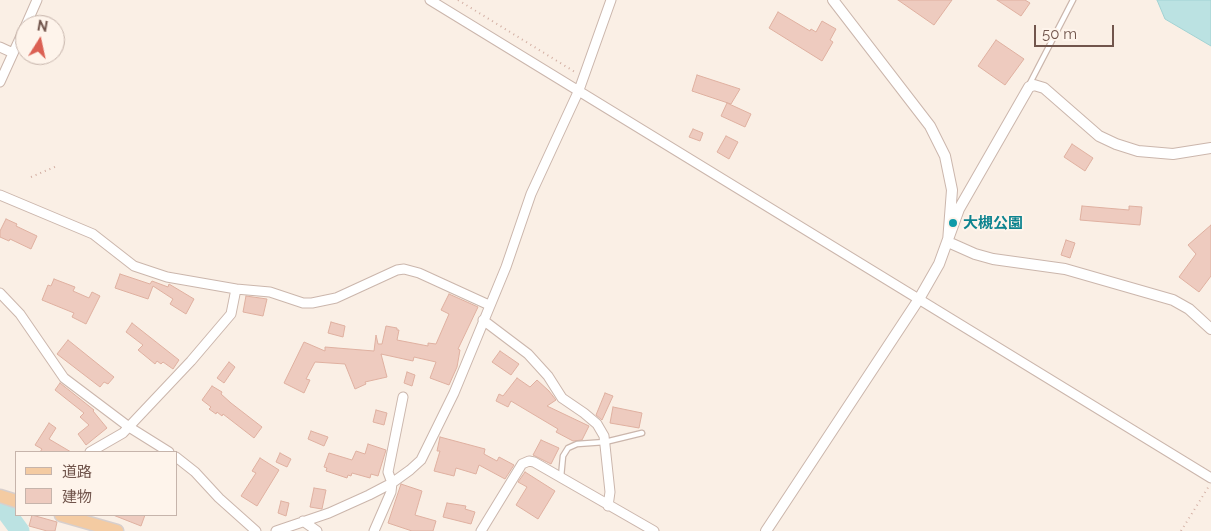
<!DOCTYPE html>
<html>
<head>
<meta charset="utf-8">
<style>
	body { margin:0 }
	#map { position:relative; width:1211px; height:531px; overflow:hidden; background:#faefe5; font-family:Raleway,"Noto Sans JP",sans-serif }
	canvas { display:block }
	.legend { position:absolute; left:15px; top:451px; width:162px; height:65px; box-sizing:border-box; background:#fef4eb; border:1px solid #c6b4ab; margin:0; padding:6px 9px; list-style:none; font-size:15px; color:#71554c }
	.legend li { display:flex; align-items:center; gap:10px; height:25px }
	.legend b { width:25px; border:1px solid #c6b4ab }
	.north { position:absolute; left:15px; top:15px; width:50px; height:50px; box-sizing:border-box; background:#fef4eb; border:1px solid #c6b4ab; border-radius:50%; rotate:10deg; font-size:14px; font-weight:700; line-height:20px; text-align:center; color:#71554c }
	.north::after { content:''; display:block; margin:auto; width:18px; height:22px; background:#db6053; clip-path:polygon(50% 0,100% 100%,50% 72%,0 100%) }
	.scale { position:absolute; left:1034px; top:25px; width:80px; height:22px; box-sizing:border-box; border:2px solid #71554c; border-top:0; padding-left:6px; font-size:15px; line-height:18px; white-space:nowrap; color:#71554c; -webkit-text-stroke:4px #fef4eb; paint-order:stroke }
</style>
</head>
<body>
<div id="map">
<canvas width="1211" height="531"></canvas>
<ul class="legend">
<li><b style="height:6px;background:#f4cba2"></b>道路</li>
<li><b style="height:14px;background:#eecbbf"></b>建物</li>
</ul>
<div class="north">N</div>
<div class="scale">50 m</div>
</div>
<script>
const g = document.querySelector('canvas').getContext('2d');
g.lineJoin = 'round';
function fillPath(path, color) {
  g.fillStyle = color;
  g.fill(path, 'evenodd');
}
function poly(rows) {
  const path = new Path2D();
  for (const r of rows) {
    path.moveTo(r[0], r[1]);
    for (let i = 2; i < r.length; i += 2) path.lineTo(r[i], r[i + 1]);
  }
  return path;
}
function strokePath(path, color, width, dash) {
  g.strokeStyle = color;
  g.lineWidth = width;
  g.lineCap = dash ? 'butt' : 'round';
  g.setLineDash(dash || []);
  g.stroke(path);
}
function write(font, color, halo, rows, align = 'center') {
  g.font = font + ' Raleway,"Noto Sans JP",sans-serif';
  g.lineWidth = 4;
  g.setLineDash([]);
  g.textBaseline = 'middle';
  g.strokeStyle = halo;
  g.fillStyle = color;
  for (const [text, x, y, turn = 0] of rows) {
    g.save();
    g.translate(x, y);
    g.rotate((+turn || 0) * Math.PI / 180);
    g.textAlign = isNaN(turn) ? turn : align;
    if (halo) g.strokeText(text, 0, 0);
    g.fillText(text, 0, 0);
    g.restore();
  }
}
const water = poly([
	[1157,0,1211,0,1211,46,1165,19,1157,0]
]);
fillPath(water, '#bbe2e2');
strokePath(water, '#a2d2d3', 1);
strokePath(poly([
	[0,504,20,531]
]), '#bbe2e2', 19);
const building = poly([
	[898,0,952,0,934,25,898,0],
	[997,0,1025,0,1030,3,1021,16,997,0],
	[778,12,810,31,811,29,816,32,822,21,836,29,830,40,833,42,822,61,769,28,778,12],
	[996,40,1024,59,1005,85,978,66,996,40],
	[697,75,740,89,731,104,692,91,697,75],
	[727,103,751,114,745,127,721,116,727,103],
	[693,129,703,133,700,141,689,137,693,129],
	[726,136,738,142,729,159,717,152,726,136],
	[1072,144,1093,158,1085,171,1064,157,1072,144],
	[1082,206,1129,210,1129,206,1142,207,1140,225,1080,220,1082,206],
	[6,219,17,224,16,226,37,236,31,249,10,239,9,241,0,237,0,231,6,219],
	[1211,225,1211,276,1199,292,1179,277,1196,254,1188,245,1211,225],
	[1066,240,1075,243,1070,258,1061,255,1066,240],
	[120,274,150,284,152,281,168,287,169,284,194,299,186,314,170,304,173,299,153,286,148,299,115,288,120,274],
	[54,279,75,287,73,291,89,298,92,292,100,296,86,324,72,317,74,313,42,300,48,285,51,286,54,279],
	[449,294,478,307,458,349,460,350,457,367,449,385,430,378,436,362,414,357,413,361,381,354,387,377,365,382,366,384,355,389,345,364,315,362,306,379,310,380,304,393,284,383,304,342,325,351,325,347,374,351,376,335,378,344,382,344,386,326,397,328,397,330,399,330,397,340,428,346,428,343,436,344,449,314,441,310,449,294],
	[246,296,267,299,263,316,243,312,246,296],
	[331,322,345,326,343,337,328,333,331,322],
	[132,323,179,360,173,369,163,362,161,364,157,361,155,364,138,350,143,345,126,332,132,323],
	[68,340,114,377,108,384,104,382,100,387,57,354,68,340],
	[500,351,519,364,511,375,492,362,500,351],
	[229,362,235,367,224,383,217,378,229,362],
	[407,372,415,375,412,386,404,383,407,372],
	[517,378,530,387,537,380,549,391,556,400,547,406,589,426,582,440,573,441,556,432,558,429,511,401,508,407,496,401,499,394,503,396,517,378],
	[60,383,94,410,93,411,107,428,86,445,78,434,89,425,80,417,84,413,55,390,60,383],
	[212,386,222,392,221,394,231,403,262,427,254,438,223,414,222,416,217,412,216,414,209,409,211,407,202,400,212,386],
	[605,393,613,396,602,420,596,415,605,393],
	[613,407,642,413,639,428,610,423,613,407],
	[376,410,387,413,384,425,373,422,376,410],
	[49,423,56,428,49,439,71,452,40,452,42,449,35,445,49,423],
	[311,431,328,437,324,446,308,439,311,431],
	[440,437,485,449,484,454,497,461,499,457,514,465,505,479,479,465,476,474,456,468,454,476,434,471,440,451,437,451,440,437],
	[541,440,559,448,551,464,533,455,541,440],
	[368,444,386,450,378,476,371,474,370,478,352,473,351,476,348,475,347,478,326,471,327,468,324,467,329,453,352,460,356,451,365,454,368,444],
	[280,453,291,459,287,467,276,462,280,453],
	[260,458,279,470,257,506,241,496,256,473,252,471,260,458],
	[525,472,555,491,538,519,516,505,527,487,518,482,525,472],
	[401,484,422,491,415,515,436,521,433,531,412,531,388,523,401,484],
	[314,488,326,490,322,509,310,507,314,488],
	[281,501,289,503,286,516,278,513,281,501],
	[447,503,466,506,465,509,475,512,471,524,443,517,447,503],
	[32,515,57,522,55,531,47,531,29,526,32,515],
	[113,515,145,515,141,526,113,515]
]);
fillPath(building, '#eecbbf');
strokePath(building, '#dfb0a0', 1);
const service = poly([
	[1029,85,1073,0],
	[561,477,563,456,568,448,577,444,605,442,642,433]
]);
const minor = poly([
	[430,0,1211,478],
	[26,25,37,0],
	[0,47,13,53],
	[0,82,25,27],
	[0,195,93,234,134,266,167,277,236,289,270,292,303,303,312,303,336,298,397,270,404,269,419,273,489,305],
	[0,293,20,314,64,378,129,427,169,452],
	[483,320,528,354,548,376,562,398,584,413,597,424,604,436,610,492,608,506],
	[90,452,123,433,191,361,231,314,236,289],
	[176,457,195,472,219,498,256,531],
	[303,521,317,531],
	[276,531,329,513,369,495,392,483,410,470,421,460,454,393,506,267,531,194,579,90,611,0],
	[374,531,391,492,392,483,388,472,403,397],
	[481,531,522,464,529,461,534,462,654,531]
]);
const tertiary = poly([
	[833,0,930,126,945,156,952,190,948,242,975,254,993,259,1065,269,1173,300,1189,309,1211,329],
	[766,531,919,299,939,264,959,209,1029,87,1034,85,1044,88,1099,136,1116,144,1138,151,1173,154,1211,148]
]);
const primary = poly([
	[0,496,16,501],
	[61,515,117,531]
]);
strokePath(service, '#cbb6ac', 7);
strokePath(minor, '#cbb6ac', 11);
strokePath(tertiary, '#cbb6ac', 12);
strokePath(primary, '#d7cfcd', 15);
strokePath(poly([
	[458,0,575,72],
	[31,177,57,166],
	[1181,531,1209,486]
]), '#d2aea2', 2, [1, 4]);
strokePath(service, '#fff', 4.5);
strokePath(minor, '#fff', 9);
strokePath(tertiary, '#fff', 10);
strokePath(primary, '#f4cba2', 12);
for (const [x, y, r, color] of [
	[953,223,5,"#0f9aa8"]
]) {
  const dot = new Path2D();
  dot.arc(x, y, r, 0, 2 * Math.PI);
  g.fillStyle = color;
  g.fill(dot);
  strokePath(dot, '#fef4eb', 2);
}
write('bold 15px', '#0d838f', '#fef4eb', [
	["大槻公園",963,223]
], 'left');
</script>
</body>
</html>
